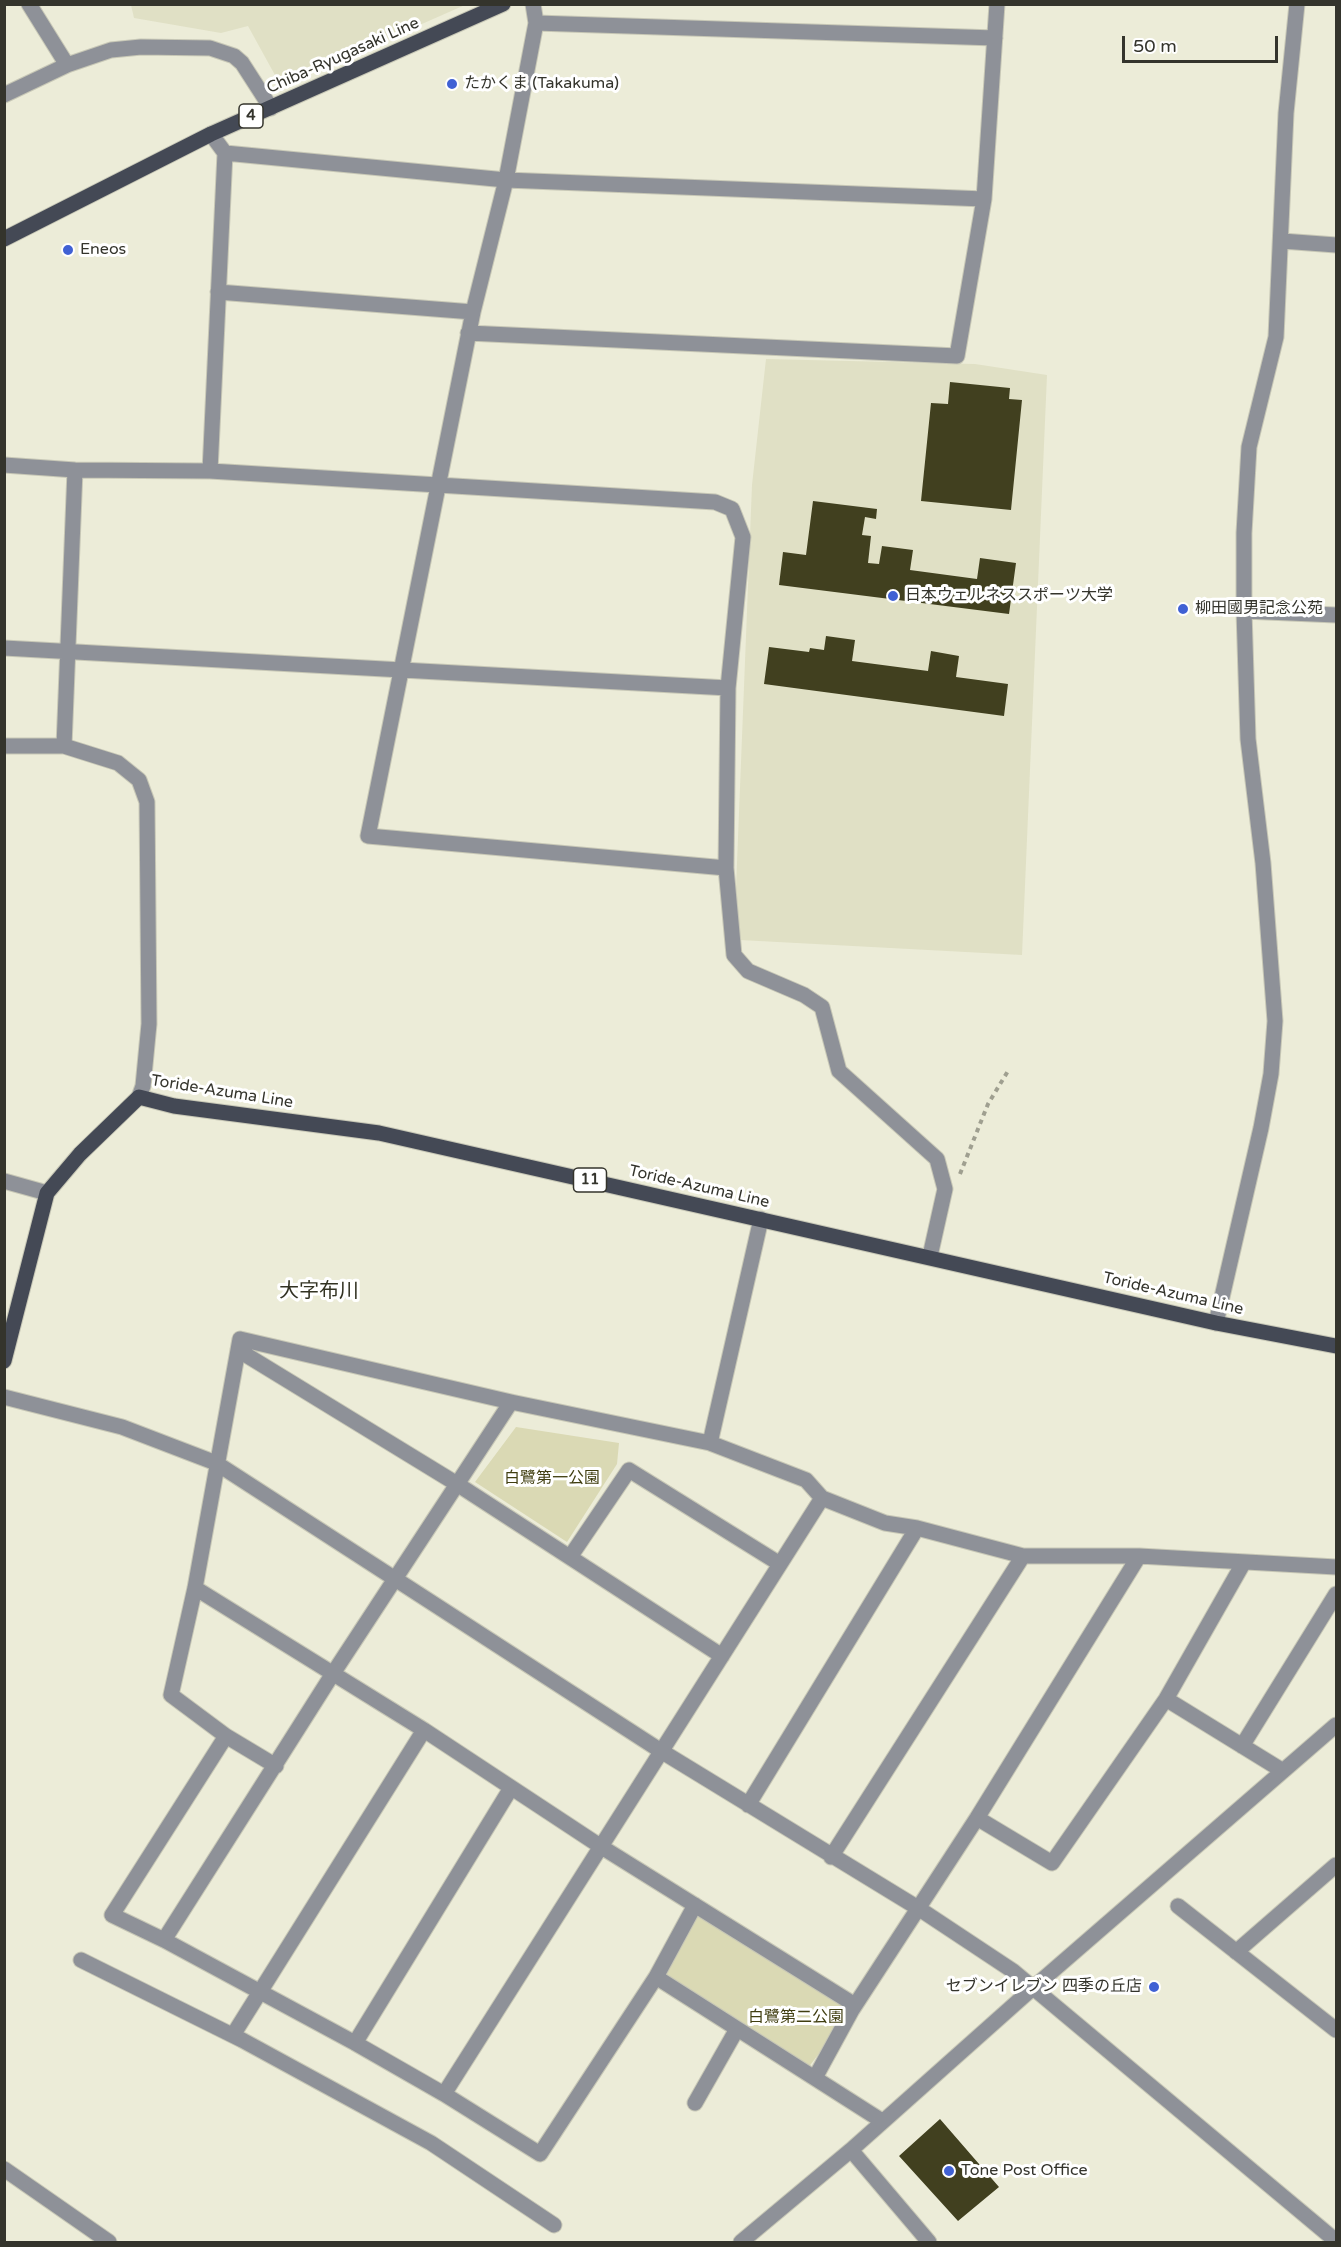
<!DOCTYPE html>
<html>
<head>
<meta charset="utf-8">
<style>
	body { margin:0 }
	#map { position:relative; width:1341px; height:2247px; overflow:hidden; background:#ececd8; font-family:"Varela Round",sans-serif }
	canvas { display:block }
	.frame { position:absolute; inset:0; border:6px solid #34342c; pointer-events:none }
	.scale { position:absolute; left:1122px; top:36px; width:156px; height:27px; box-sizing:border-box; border:3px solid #34342c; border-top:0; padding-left:8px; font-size:18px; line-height:21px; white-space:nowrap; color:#34342c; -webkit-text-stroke:4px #fff; paint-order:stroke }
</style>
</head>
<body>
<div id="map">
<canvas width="1341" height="2247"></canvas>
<div class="frame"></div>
<div class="scale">50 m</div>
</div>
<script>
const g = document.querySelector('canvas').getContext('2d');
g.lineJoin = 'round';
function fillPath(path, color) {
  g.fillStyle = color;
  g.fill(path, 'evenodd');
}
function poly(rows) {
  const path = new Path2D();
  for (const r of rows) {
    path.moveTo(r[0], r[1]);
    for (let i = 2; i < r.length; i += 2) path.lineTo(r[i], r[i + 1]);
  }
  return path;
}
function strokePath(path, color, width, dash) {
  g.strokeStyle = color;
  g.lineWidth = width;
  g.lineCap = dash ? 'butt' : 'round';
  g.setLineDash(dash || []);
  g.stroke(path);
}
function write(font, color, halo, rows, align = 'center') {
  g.font = font + ' "Varela Round","Noto Sans JP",sans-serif';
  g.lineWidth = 6;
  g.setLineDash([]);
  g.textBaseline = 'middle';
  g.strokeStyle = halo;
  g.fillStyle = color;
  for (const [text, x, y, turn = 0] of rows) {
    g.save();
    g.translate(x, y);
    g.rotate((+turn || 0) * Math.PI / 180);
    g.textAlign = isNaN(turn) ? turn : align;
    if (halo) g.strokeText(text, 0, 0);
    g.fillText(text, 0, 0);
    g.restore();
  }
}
fillPath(poly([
	[131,5,131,4,465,5,281,86,248,26,221,33,134,18],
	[766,359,975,364,1047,375,1022,955,740,940,736,888,752,485]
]), '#e0e0c5');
fillPath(poly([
	[516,1427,619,1443,617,1464,567,1542,475,1482],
	[697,1913,852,2010,808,2068,663,1975]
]), '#dad9b4');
fillPath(poly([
	[950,382,1010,388,1009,399,1022,400,1011,510,921,501,931,403,948,404],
	[813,501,877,509,876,519,865,517,862,535,871,536,868,563,879,564,882,546,913,550,910,570,977,579,980,558,1016,563,1009,614,779,585,783,552,806,555],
	[826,636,855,640,852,661,928,671,931,651,959,656,956,677,1008,684,1004,716,764,684,769,647,809,652,810,648,824,650],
	[940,2119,999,2187,958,2221,899,2156]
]), '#41401f');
const minor = poly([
	[29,4,67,65],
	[533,4,536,23,506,180,473,312,368,836,726,868],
	[536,23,995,38],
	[4,95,67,65,111,50,141,47,210,48,234,56,242,63,271,108],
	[211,134,225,153,506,180,984,199],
	[1282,241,1336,245],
	[218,292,473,312],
	[468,333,957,356,984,199,997,4],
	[4,465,75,470,210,471,715,502,732,509,743,537,728,688,726,868,734,955,748,971,804,995,822,1007,839,1071,937,1159,945,1189,930,1256],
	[210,471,225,153],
	[1244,611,1336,615],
	[4,648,728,688],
	[4,746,64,746,118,763,139,780,147,802,149,1024,143,1086,139,1097],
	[64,746,75,470],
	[4,1181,47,1193],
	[1216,1323,1261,1128,1271,1074,1275,1021,1263,863,1248,739,1244,611,1244,533,1249,447,1276,337,1286,113,1297,4],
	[238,1350,457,1484,722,1656],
	[4,1397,122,1427,216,1463,661,1751,918,1908,1013,1971,1336,2241],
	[511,1402,332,1675,164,1940,355,2043,444,2094,540,2154,656,1977,882,2121],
	[710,1443,761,1219],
	[570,1557,629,1470,780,1564],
	[195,1588,424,1730,600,1846,855,2005],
	[1166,1699,1283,1771],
	[1242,1746,1336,1594],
	[276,1766,226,1736,171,1695,195,1588,240,1339,511,1402,710,1443,806,1480,822,1498,885,1523,917,1528,1023,1556,1139,1556,1336,1567],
	[748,1805,917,1528],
	[977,1818,1052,1863,1166,1699,1244,1562],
	[831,1857,1023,1556],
	[1178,1906,1336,2030],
	[164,1940,112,1915,226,1736],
	[1236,1952,1336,1865],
	[81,1960,242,2040,431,2143,554,2225],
	[656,1977,695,1905],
	[233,2035,424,1730],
	[355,2043,511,1788],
	[816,2076,852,2010,977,1818,1139,1556],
	[444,2094,822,1498],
	[695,2103,737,2029],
	[851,2150,929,2242],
	[4,2169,109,2242],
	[741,2242,851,2150,1034,1987,1336,1725]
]);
const major = poly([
	[4,239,211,134,503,4],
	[4,1361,47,1193,80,1154,139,1097,174,1106,379,1133,1216,1323,1336,1346]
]);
strokePath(minor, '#c7c7b6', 17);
strokePath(major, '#c7c7b6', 17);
strokePath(poly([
	[960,1174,988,1104,1008,1071]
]), '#9f9f90', 4, [4.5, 4.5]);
strokePath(minor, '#8e9198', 15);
strokePath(major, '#444955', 15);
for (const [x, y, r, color] of [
	[452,84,6,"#4061d4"],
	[68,250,6,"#4061d4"],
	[893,596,6,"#4061d4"],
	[1183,609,6,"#4061d4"],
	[1154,1987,6,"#4061d4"],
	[949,2171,6,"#4061d4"]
]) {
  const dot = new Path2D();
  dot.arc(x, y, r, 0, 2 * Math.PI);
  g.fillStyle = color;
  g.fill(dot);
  strokePath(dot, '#fff', 2);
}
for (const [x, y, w] of [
	[251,116,24],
	[590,1180,33]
]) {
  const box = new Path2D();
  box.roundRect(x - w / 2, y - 12, w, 24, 4.5);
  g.fillStyle = '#fff';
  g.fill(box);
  strokePath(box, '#34342c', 1.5);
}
write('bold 15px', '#34342c', null, [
	["4",251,116],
	["11",590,1180]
]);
write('16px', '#34342c', '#fff', [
	["Chiba-Ryugasaki Line",343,56,-24],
	["Toride-Azuma Line",222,1092,9],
	["Toride-Azuma Line",699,1187,13],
	["Toride-Azuma Line",1173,1294,13]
]);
write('16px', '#34342c', '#fff', [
	["たかくま (Takakuma)",464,84],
	["Eneos",80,250],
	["日本ウェルネススポーツ大学",905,596],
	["柳田國男記念公苑",1195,609],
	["セブンイレブン 四季の丘店",1142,1987,"right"],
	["Tone Post Office",961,2171]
], 'left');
write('16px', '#403e10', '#fff', [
	["白鷺第一公園",552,1479],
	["白鷺第二公園",796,2018]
]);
write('20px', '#323222', '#fff', [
	["大字布川",319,1292]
]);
</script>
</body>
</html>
